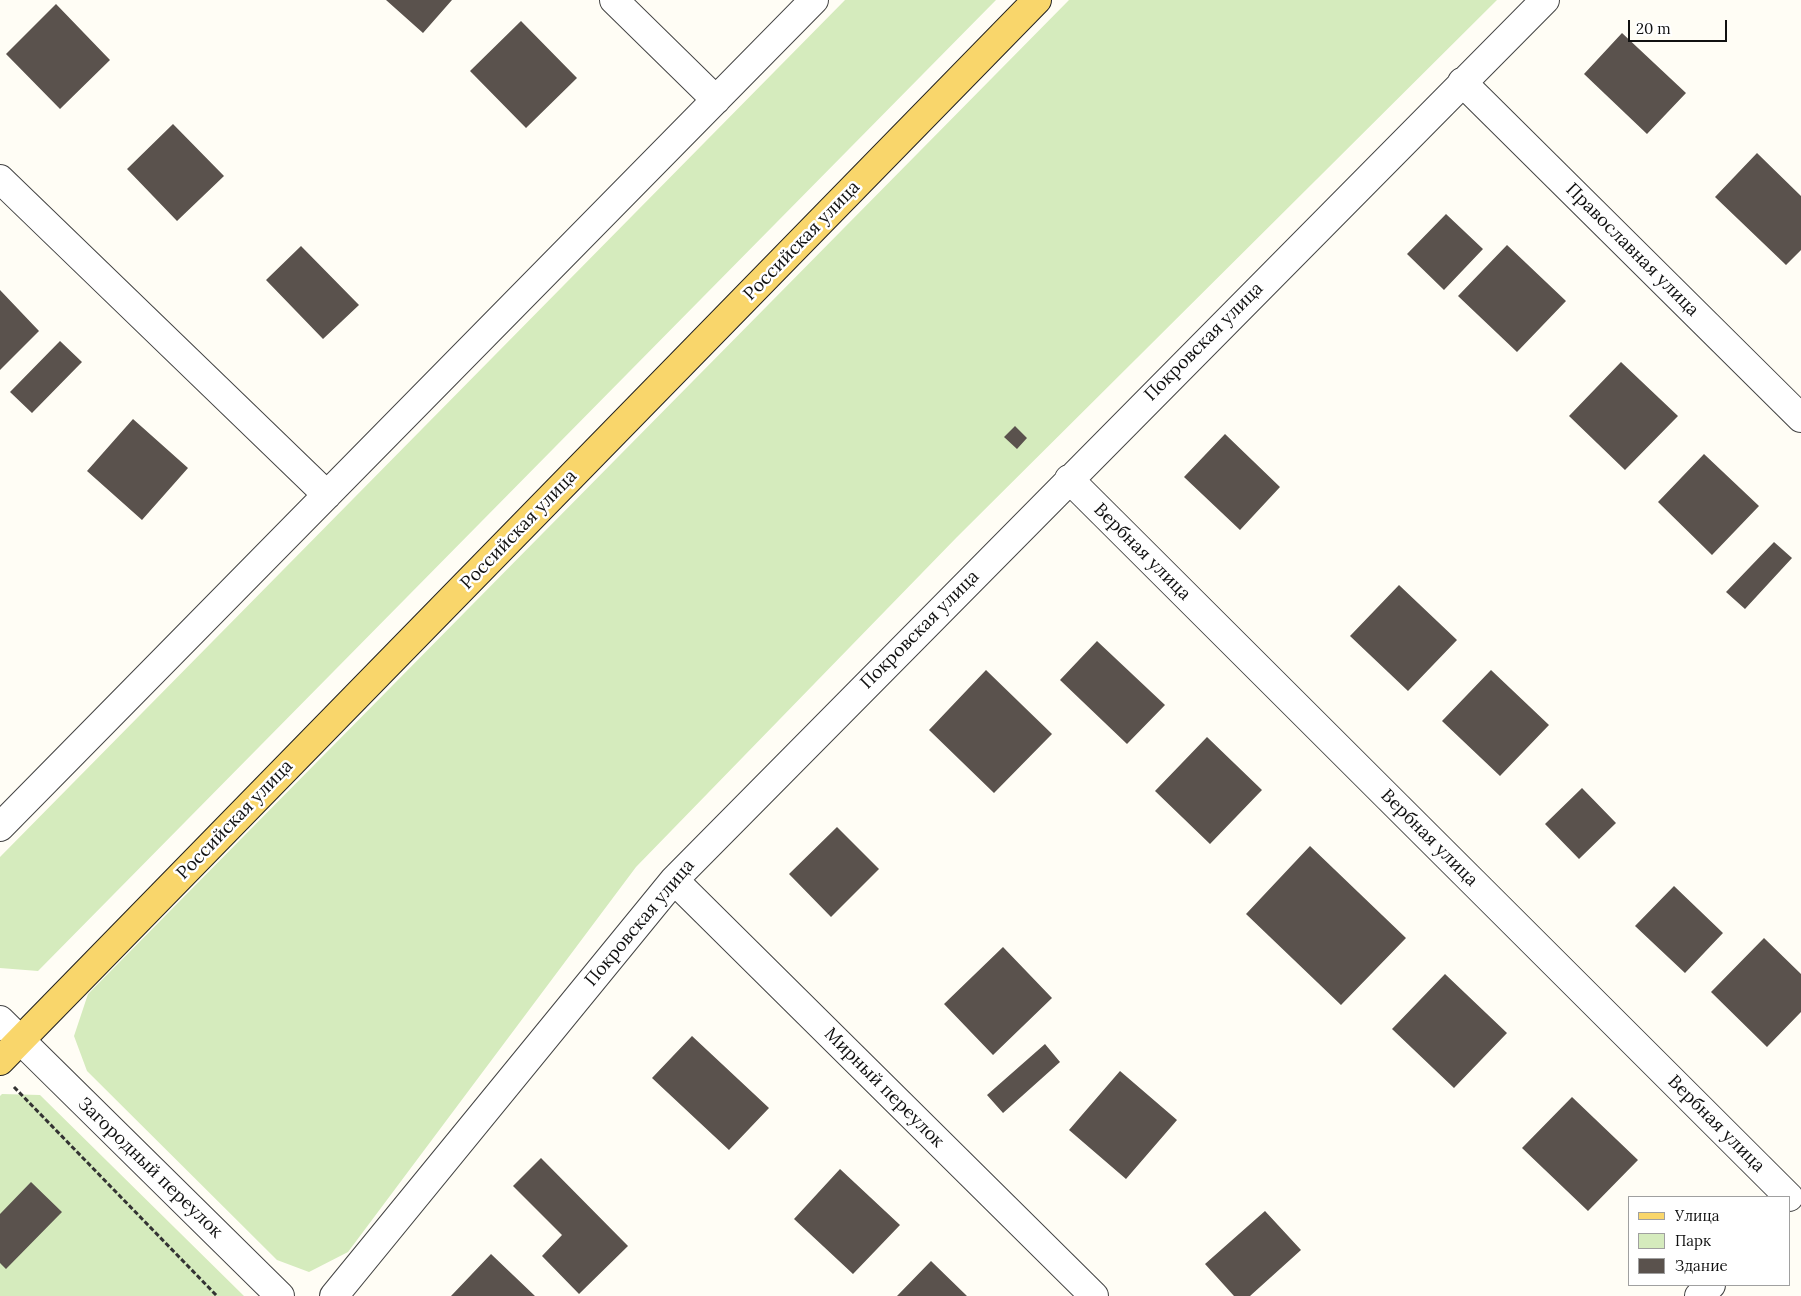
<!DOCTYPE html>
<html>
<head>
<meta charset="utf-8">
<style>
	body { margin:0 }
	#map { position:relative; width:1801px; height:1296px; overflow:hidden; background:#fffdf5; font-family:Lora,serif }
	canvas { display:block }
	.legend { position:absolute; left:1628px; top:1196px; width:162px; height:90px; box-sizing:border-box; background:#fff; border:1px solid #a0a0a0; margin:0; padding:6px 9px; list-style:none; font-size:15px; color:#111 }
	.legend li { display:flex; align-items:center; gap:10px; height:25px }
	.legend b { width:25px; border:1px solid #a0a0a0 }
	.scale { position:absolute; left:1628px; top:20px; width:99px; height:22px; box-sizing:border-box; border:2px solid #111; border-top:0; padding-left:6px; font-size:15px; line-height:18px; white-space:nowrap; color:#111; -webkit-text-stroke:4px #fff; paint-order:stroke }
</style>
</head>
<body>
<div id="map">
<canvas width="1801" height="1296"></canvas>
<ul class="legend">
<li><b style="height:6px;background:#f9d66b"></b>Улица</li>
<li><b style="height:14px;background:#d5ebbd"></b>Парк</li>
<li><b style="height:14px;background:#5a524d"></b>Здание</li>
</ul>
<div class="scale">20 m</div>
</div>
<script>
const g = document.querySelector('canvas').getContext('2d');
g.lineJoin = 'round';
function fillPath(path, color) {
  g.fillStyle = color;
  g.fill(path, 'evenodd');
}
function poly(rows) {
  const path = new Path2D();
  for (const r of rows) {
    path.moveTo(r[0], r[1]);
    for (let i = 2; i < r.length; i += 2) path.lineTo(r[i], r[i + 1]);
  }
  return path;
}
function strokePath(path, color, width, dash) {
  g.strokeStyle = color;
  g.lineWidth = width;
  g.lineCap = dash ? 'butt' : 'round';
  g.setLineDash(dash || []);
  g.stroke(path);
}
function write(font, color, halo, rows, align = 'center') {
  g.font = font + ' Lora,serif';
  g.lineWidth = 5;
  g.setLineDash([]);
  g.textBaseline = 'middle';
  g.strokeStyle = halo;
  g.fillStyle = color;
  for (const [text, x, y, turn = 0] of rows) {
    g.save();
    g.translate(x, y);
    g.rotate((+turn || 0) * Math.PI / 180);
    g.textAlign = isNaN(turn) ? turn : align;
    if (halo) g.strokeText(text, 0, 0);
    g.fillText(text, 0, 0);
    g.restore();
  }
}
fillPath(poly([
	[845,0,996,0,38,971,0,968,0,857],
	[1069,0,1497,0,957,537,636,867,348,1252,309,1272,277,1260,87,1071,74,1036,88,994],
	[2,1094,40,1095,244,1296,0,1296,0,1096]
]), '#d5ebbd');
fillPath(poly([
	[386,0,452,0,423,33],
	[56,4,110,60,60,109,6,54],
	[521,21,577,78,526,128,470,71],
	[1622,33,1686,93,1647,134,1584,74],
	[173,124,224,176,177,221,127,169],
	[1757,153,1801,196,1801,250,1786,265,1715,197],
	[1446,214,1483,249,1444,290,1407,254],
	[1507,245,1566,301,1517,352,1458,296],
	[301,246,359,305,323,339,266,280],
	[0,290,39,331,0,370],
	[60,341,82,362,32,413,10,392],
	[1621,362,1678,416,1625,470,1569,416],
	[133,419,188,468,142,520,87,471],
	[1015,426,1027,438,1017,449,1004,437],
	[1225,434,1280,487,1240,530,1184,477],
	[1704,454,1759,506,1712,555,1658,502],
	[1774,542,1792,558,1745,609,1726,592],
	[1399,585,1457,640,1408,691,1350,636],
	[1097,641,1165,705,1127,744,1060,680],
	[986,670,1052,734,994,793,929,730],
	[1491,670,1549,725,1500,776,1442,721],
	[1207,737,1262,790,1210,844,1155,791],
	[1582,788,1616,823,1579,859,1545,824],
	[837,827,879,869,831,917,789,874],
	[1310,846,1406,938,1341,1005,1246,914],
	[1674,886,1723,933,1685,973,1635,926],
	[1764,938,1801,974,1801,1012,1767,1047,1711,992],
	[1003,947,1052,998,993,1055,944,1004],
	[1445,974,1507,1033,1454,1088,1392,1029],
	[692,1036,769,1108,729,1150,652,1078],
	[1045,1044,1060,1062,1003,1113,987,1095],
	[1120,1071,1177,1120,1126,1179,1069,1130],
	[1572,1097,1638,1160,1588,1211,1522,1148],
	[541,1158,628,1246,579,1294,542,1256,562,1235,513,1186],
	[840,1169,900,1225,853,1274,794,1219],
	[31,1182,62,1212,6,1269,0,1263,0,1214],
	[1265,1211,1301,1250,1250,1296,1234,1296,1205,1264],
	[491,1254,535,1296,451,1296],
	[931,1261,967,1296,897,1296]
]), '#5a524d');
const minor = poly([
	[614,0,716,100],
	[1462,82,1801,418],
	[0,179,327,495],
	[1069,479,1789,1197],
	[0,827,814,0],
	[674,880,1094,1296],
	[0,1020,280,1296],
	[334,1296,674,880,1545,0],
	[1699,1296,1711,1285]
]);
const major = poly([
	[0,1061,1037,0]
]);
strokePath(minor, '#444', 30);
strokePath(major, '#222', 30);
strokePath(poly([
	[14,1087,217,1296]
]), '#333', 3, [5, 2.5]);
strokePath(minor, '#fff', 28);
strokePath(major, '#f9d66b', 28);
write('18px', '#111', '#fff', [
	["Российская улица",802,241,-46],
	["Православная улица",1632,250,45],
	["Покровская улица",1204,342,-45],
	["Российская улица",519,530,-46],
	["Вербная улица",1142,552,45],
	["Покровская улица",920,630,-45],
	["Российская улица",235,820,-46],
	["Вербная улица",1429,838,45],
	["Покровская улица",640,923,-50],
	["Мирный переулок",884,1088,45],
	["Вербная улица",1716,1124,45],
	["Загородный переулок",150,1168,44]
]);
</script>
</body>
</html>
